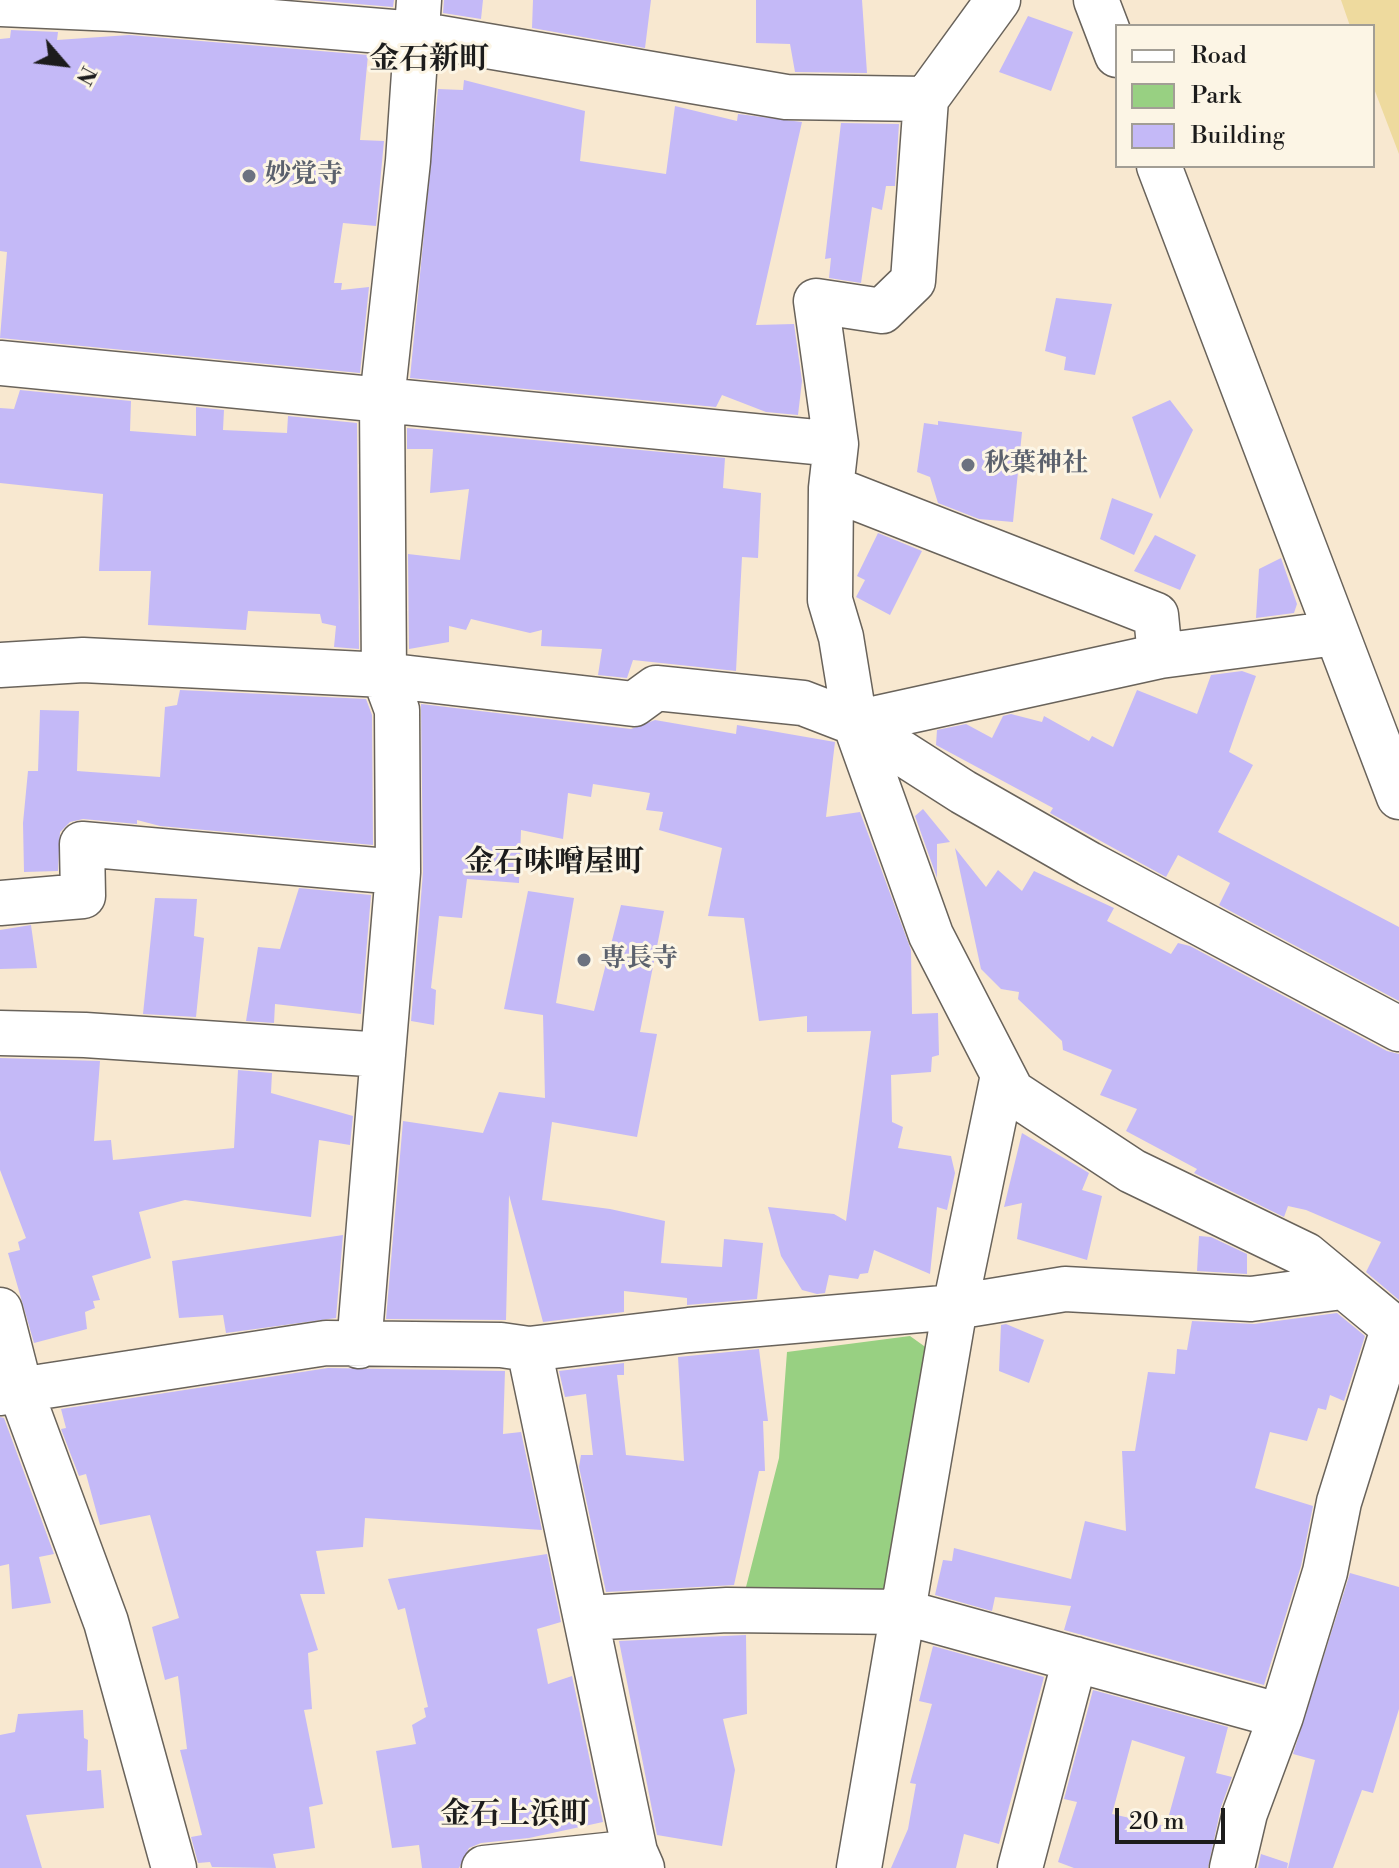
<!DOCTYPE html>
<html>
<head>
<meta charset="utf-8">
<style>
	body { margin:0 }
	#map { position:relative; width:1399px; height:1868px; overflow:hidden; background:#f8e8d0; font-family:"Libre Bodoni",serif }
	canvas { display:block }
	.legend { position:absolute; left:1115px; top:24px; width:260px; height:144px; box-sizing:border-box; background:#fcf5e5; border:2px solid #a29e95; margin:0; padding:10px 14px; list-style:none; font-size:24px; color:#1c1c1c }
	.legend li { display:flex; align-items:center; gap:16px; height:40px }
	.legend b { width:40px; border:2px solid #a29e95 }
	.north { position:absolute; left:24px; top:24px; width:80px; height:80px; -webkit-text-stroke:6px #fcf5e5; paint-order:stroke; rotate:118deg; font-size:22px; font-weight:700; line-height:32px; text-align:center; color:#1c1c1c }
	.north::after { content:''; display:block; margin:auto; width:28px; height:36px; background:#1c1c1c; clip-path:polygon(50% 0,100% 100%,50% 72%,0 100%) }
	.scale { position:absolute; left:1115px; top:1808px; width:110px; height:36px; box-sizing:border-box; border:4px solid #1c1c1c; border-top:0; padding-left:10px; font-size:24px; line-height:28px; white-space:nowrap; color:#1c1c1c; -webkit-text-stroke:6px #fcf5e5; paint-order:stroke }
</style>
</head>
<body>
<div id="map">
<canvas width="1399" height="1868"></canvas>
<ul class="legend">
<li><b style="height:10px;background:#fff"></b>Road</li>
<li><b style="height:22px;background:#98d082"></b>Park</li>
<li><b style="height:22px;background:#c4b9f7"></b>Building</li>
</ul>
<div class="north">N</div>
<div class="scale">20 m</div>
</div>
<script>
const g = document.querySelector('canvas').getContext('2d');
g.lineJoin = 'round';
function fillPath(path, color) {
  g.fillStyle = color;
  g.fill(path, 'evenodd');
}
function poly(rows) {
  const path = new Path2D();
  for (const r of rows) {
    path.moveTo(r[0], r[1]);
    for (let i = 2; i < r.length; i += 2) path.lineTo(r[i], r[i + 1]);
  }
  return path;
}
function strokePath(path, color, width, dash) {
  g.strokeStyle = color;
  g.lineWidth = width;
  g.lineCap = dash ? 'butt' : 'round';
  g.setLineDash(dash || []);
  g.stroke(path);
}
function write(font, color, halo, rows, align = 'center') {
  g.font = font + ' "Libre Bodoni","Noto Serif JP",serif';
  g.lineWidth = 6;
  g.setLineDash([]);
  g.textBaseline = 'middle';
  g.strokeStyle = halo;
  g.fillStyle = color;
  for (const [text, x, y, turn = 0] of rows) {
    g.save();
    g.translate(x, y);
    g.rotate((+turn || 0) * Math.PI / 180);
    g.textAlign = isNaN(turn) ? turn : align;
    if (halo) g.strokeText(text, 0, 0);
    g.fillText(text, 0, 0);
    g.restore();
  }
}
fillPath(poly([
	[910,1336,931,1351,888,1585,872,1599,746,1587,779,1458,787,1352]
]), '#98d082');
fillPath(poly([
	[1341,0,1399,0,1399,154,1373,86,1373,26,1350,26]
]), '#eeda9e');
fillPath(poly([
	[310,0,394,0,393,7],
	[444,0,483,0,481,19,443,13],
	[533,0,651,0,645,48,532,28],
	[756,0,862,0,867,73,795,72,790,44,756,43],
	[1028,16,1073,32,1051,91,999,72],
	[11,30,58,32,57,40,129,35,368,55,360,140,384,141,376,226,343,223,334,283,342,283,341,290,369,287,360,373,0,338,7,252,0,251,0,39,10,38],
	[464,80,585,111,580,161,666,174,675,106,737,121,738,114,802,122,756,325,794,324,802,381,798,415,766,412,722,395,716,407,410,378,438,89,463,90],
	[841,123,899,124,895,186,886,186,882,210,872,207,861,283,829,278,831,258,825,259],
	[1056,298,1112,304,1095,375,1064,370,1066,357,1045,351],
	[20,390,131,401,130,431,196,436,196,407,224,410,223,430,287,433,288,416,357,423,359,649,334,647,336,626,322,623,320,614,248,611,246,630,148,625,151,571,99,571,103,494,0,483,0,408,14,409],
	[1170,400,1193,430,1160,499,1132,417],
	[938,421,1022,432,1013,522,979,519,938,503,930,477,917,472,924,423,938,425],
	[407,428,725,458,723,488,761,493,758,558,742,557,736,671,633,660,627,678,598,675,602,649,541,646,542,630,530,633,471,619,466,630,449,626,449,642,409,649,408,554,460,560,469,489,430,493,433,449,407,449],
	[1112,498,1153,514,1134,555,1100,539],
	[878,533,922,551,890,615,856,597,865,580,857,576],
	[1155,535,1196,555,1180,590,1134,571],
	[1281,558,1297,604,1294,613,1256,618,1259,569],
	[1242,671,1256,676,1229,752,1253,765,1218,832,1399,927,1399,1001,1219,905,1230,883,1178,855,1166,877,1050,813,1053,808,936,745,937,730,966,724,992,738,1003,716,1011,714,1042,722,1044,716,1089,741,1092,736,1113,747,1137,690,1197,714,1211,675],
	[180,690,366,699,372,715,373,845,160,826,137,820,137,824,83,819,70,822,60,832,58,871,24,872,23,823,28,771,38,771,40,710,79,711,77,771,160,777,165,707,177,705],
	[421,704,631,729,655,720,736,734,737,725,835,742,826,817,860,812,911,950,912,1014,938,1013,939,1055,932,1057,931,1072,891,1075,892,1122,903,1127,898,1148,951,1156,955,1173,947,1210,937,1207,930,1274,874,1250,868,1273,860,1274,858,1279,829,1275,825,1293,817,1294,802,1290,781,1256,768,1207,834,1214,846,1221,871,1031,807,1032,807,1016,759,1021,744,918,708,916,722,848,659,830,663,812,646,810,650,793,593,784,591,797,568,793,563,839,521,830,519,883,467,879,462,918,439,916,431,988,436,990,434,1025,411,1021,423,872],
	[923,809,950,842,937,844,937,878,915,816],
	[955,848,986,887,998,870,1022,891,1034,871,1114,908,1107,921,1171,954,1178,943,1190,946,1387,1051,1399,1054,1399,1300,1366,1272,1381,1242,1306,1210,1288,1206,1284,1217,1194,1173,1197,1169,1126,1131,1137,1109,1100,1095,1112,1070,1063,1050,1062,1041,1018,999,1019,992,1001,989,981,969],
	[299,888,371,895,361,1014,275,1004,274,1023,246,1021,258,947,280,949],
	[528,891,574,898,556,1003,594,1011,621,905,664,911,640,1032,657,1034,637,1137,552,1122,542,1200,610,1209,665,1221,661,1263,722,1267,724,1239,763,1243,757,1299,687,1305,687,1298,624,1291,624,1312,543,1322,509,1195,506,1320,386,1319,403,1121,483,1133,499,1092,545,1098,543,1015,504,1009],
	[155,898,197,899,194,936,204,938,196,1017,143,1014],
	[31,925,37,968,0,969,0,930],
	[0,1058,100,1061,94,1141,111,1140,113,1160,234,1148,238,1070,272,1073,271,1093,353,1116,350,1145,319,1140,311,1217,185,1200,139,1212,151,1258,92,1276,100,1300,93,1301,95,1308,85,1312,87,1329,34,1343,8,1253,20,1250,18,1242,26,1238,0,1170],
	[1022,1133,1089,1173,1082,1190,1102,1196,1087,1260,1017,1239,1022,1203,1004,1207],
	[343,1235,336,1318,226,1333,223,1315,179,1318,172,1261],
	[1199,1236,1211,1237,1247,1254,1247,1274,1197,1271],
	[1337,1313,1365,1336,1344,1401,1330,1395,1326,1410,1318,1408,1307,1441,1270,1432,1255,1488,1313,1506,1301,1566,1264,1685,1064,1630,1071,1606,995,1597,992,1611,935,1595,943,1560,952,1561,954,1548,1071,1579,1085,1521,1126,1531,1122,1451,1135,1451,1148,1372,1175,1374,1177,1349,1187,1350,1192,1321,1254,1324],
	[1006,1324,1044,1340,1029,1383,999,1371,1001,1325],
	[759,1349,768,1421,763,1421,765,1471,759,1471,734,1585,606,1592,579,1467,581,1455,593,1455,586,1394,565,1397,559,1371,624,1363,624,1375,617,1375,626,1455,684,1461,678,1357],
	[328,1368,505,1371,503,1434,521,1432,542,1530,365,1518,363,1547,316,1551,325,1594,300,1594,318,1650,308,1653,312,1709,304,1710,323,1804,309,1807,315,1848,273,1854,276,1868,212,1867,210,1862,198,1863,191,1837,202,1835,180,1750,187,1749,178,1676,165,1680,152,1627,179,1618,150,1515,100,1525,86,1474,79,1476,61,1429,66,1428,61,1409],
	[0,1417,4,1418,54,1554,39,1557,51,1603,12,1609,9,1564,0,1566],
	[547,1554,561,1622,537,1629,548,1684,572,1676,603,1822,529,1838,481,1843,469,1848,459,1868,422,1868,419,1845,392,1848,376,1751,416,1744,412,1725,426,1717,424,1708,428,1707,405,1608,398,1610,388,1579],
	[1350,1573,1399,1587,1399,1709,1373,1793,1362,1790,1333,1868,1288,1868,1315,1760,1293,1754],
	[746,1635,747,1714,723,1719,735,1770,722,1846,657,1835,619,1641],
	[933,1646,1044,1677,999,1844,964,1834,956,1868,891,1868,908,1829,916,1784,910,1783,932,1704,919,1701],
	[1093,1690,1228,1727,1216,1773,1232,1777,1221,1807,1208,1868,1074,1868,1058,1862,1077,1802,1064,1799],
	[1132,1740,1185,1757,1166,1826,1112,1814],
	[83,1710,84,1738,88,1740,87,1771,101,1770,104,1808,26,1815,42,1868,0,1868,0,1735,15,1732,18,1714],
	[1261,1854,1288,1863,1287,1868,1258,1868]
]), '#c4b9f7');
const minor = poly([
	[998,0,926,99,913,281,882,311,816,301,836,444,831,488,830,600,841,637,855,723,931,935,1012,1092,1132,1171,1306,1255,1399,1332],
	[1096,0,1117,55],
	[0,4,116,9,417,34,786,97,926,99],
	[1159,166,1399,797],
	[0,363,836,444],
	[831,488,1156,615,1160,656],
	[0,665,83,660,384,675,634,704,656,688,803,703,855,723,963,792,1089,864,1399,1029],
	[855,723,1160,656,1336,633],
	[0,903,83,896,82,844,398,872],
	[0,1033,85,1035,383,1055],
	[0,1310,21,1392,106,1622,174,1868],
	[359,1346,398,872,397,710,384,675,382,400,408,161,419,0],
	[529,1349,635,1852,642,1868],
	[0,1393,326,1343,501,1345,529,1349,689,1330,955,1307,1065,1289,1251,1299,1342,1287],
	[587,1618,727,1610,903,1612,1281,1716],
	[484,1868,635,1852],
	[859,1868,955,1307,1003,1075],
	[1020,1868,1075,1659],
	[1232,1868,1245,1813,1281,1716,1325,1572,1339,1502,1393,1329]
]);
strokePath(minor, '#69635b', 47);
strokePath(minor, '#fff', 44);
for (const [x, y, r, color] of [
	[249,176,8,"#6b7280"],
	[968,465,8,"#6b7280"],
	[584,960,8,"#6b7280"]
]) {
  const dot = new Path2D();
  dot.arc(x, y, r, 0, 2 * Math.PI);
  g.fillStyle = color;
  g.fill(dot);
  strokePath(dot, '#fcf5e5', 3);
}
write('bold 26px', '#5b616d', '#fcf5e5', [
	["妙覚寺",265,176],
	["秋葉神社",984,465],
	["専長寺",600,960]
], 'left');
write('bold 30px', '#1c1c1c', '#fcf5e5', [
	["金石新町",429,61],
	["金石味噌屋町",554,864],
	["金石上浜町",515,1816]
]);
</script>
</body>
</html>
